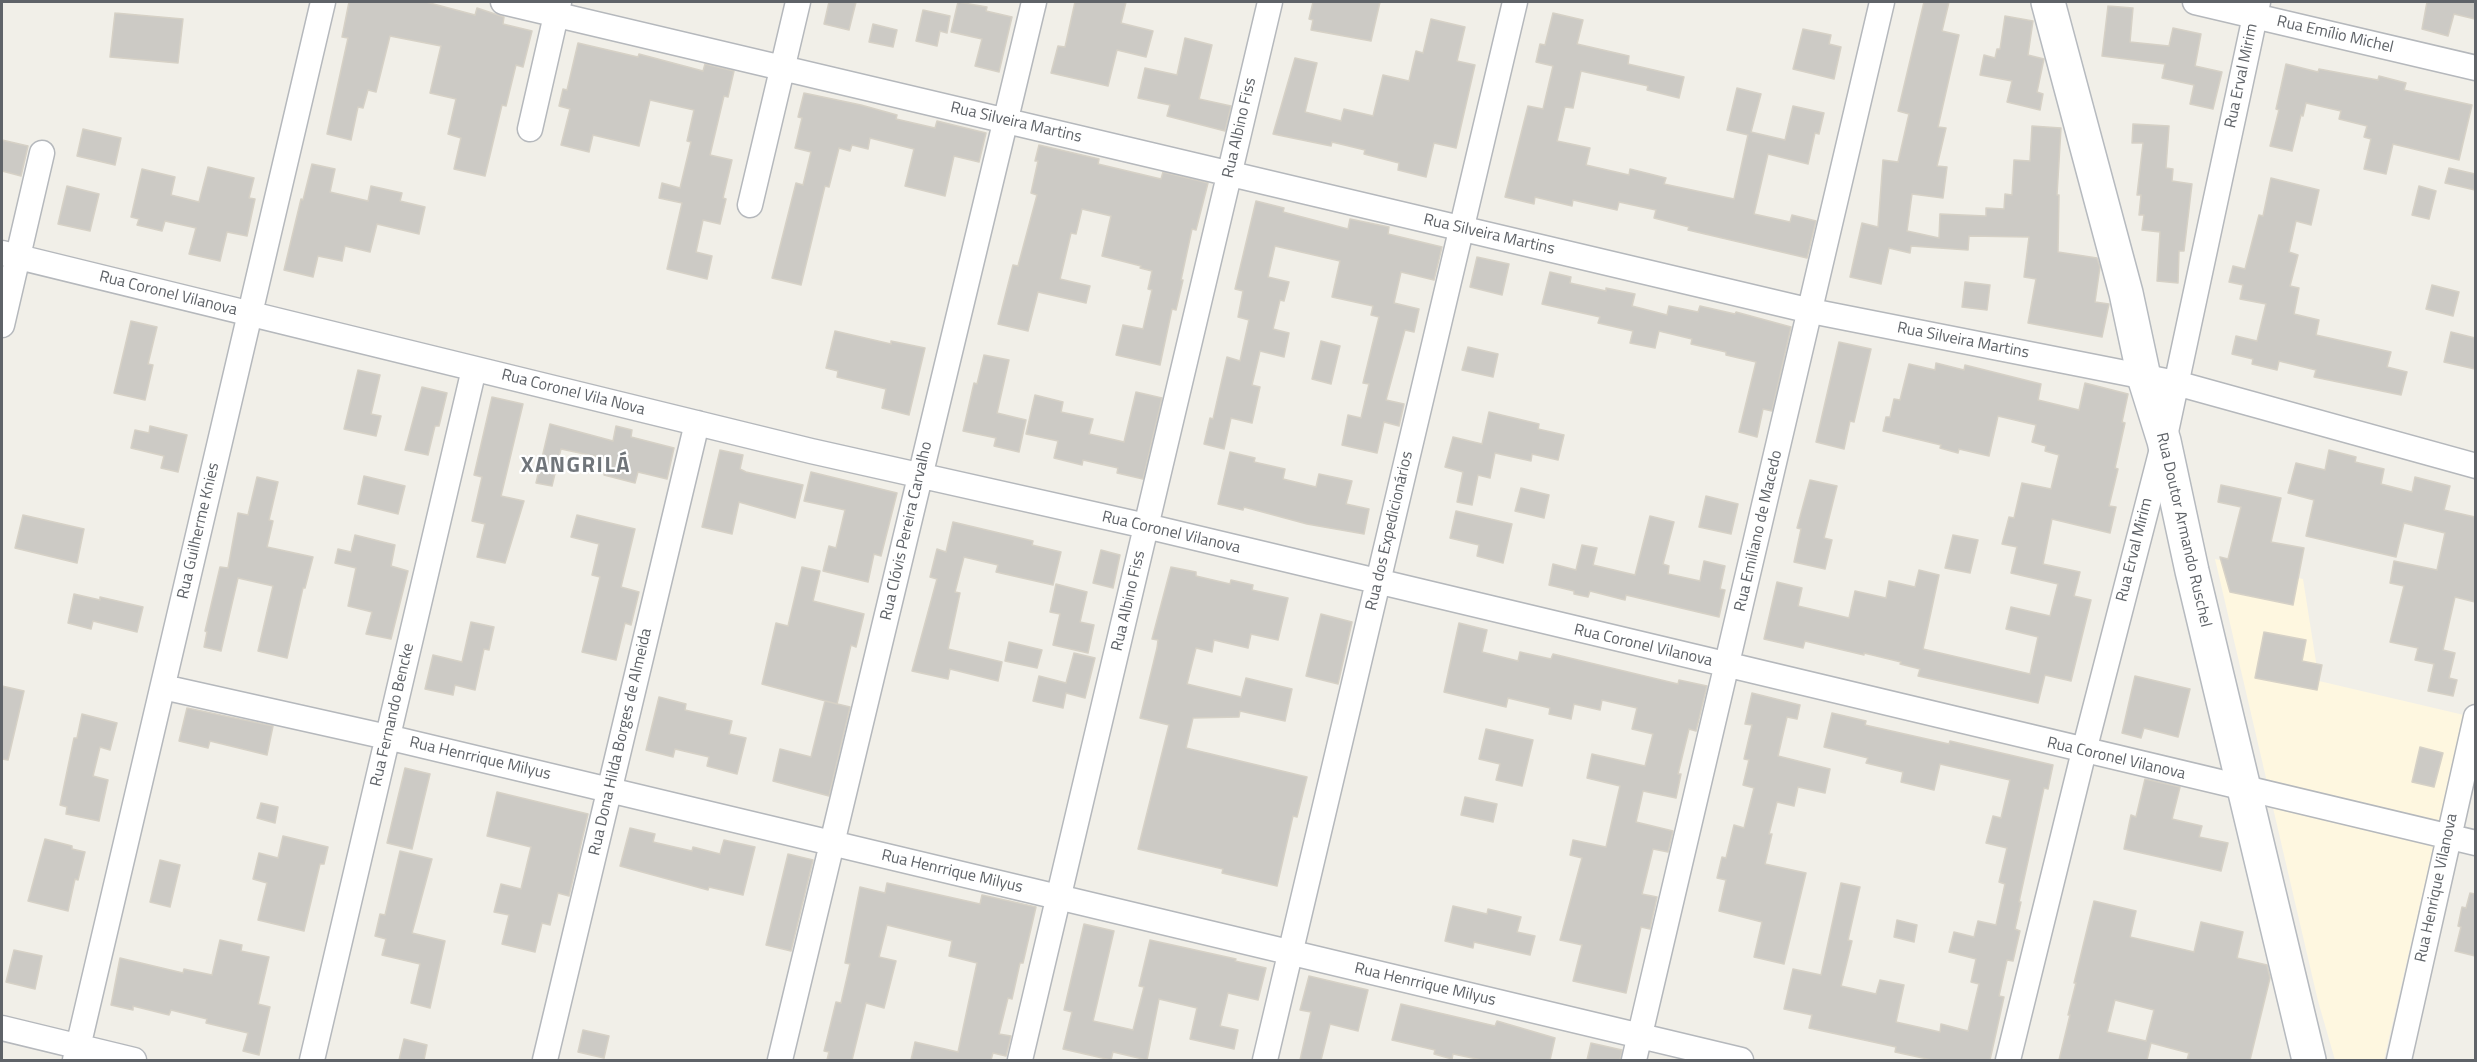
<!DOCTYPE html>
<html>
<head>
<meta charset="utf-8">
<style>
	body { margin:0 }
	#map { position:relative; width:2477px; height:1062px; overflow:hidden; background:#f1efe8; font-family:"Titillium Web",sans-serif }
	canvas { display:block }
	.frame { position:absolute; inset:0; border:3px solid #5f6368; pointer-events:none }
</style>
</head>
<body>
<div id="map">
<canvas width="2477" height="1062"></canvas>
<div class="frame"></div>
</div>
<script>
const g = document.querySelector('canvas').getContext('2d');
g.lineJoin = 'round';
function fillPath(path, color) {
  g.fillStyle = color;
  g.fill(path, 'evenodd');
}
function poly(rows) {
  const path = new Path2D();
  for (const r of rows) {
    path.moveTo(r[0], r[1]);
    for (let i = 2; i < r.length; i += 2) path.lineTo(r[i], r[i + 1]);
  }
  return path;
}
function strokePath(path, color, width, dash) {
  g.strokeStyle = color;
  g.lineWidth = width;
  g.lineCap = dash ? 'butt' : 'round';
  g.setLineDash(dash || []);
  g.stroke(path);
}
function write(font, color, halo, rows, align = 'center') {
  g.font = font + ' "Titillium Web",sans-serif';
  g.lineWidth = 4.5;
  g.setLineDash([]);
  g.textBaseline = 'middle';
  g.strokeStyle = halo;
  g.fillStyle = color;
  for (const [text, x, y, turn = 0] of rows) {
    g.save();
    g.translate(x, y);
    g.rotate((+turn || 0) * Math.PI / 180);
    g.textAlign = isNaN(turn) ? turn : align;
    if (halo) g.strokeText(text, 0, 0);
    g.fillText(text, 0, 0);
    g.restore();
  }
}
fillPath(poly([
	[2215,559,2303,579,2319,681,2464,715,2384,1060,2335,1060,2318,1001]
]), '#fef7e0');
const building = poly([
	[349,2,426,2,475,15,477,8,504,17,503,24,532,31,523,67,516,65,506,106,502,105,485,176,454,169,461,138,448,134,456,99,430,93,441,46,390,36,376,92,368,90,363,108,358,107,351,140,327,134,348,38,342,37,349,2],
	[829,2,856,2,849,30,824,24,829,2],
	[958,2,987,7,986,11,1012,17,999,72,975,66,982,39,951,32,958,2],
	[1075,2,1126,2,1121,23,1153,31,1146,57,1117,50,1108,86,1051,73,1058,46,1065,47,1075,2],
	[1313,2,1380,2,1371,41,1311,30,1313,20,1309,19,1313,2],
	[1924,2,1949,2,1942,31,1959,35,1938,127,1946,128,1937,166,1947,167,1943,198,1912,194,1907,231,1939,238,1940,214,1986,216,1986,208,2004,209,2005,194,2012,195,2014,160,2030,161,2032,126,2061,128,2057,195,2059,195,2058,252,2097,258,2100,267,2095,302,2109,304,2102,337,2028,323,2036,279,2024,277,2029,237,1969,236,1968,250,1911,246,1910,253,1889,248,1881,284,1850,277,1862,223,1878,227,1883,160,1898,162,1909,114,1898,111,1924,2],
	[2427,2,2475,2,2475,19,2454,14,2448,36,2422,29,2427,2],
	[2108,6,2133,8,2130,42,2169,46,2173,28,2201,34,2195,66,2222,72,2213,109,2190,104,2194,85,2162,78,2165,64,2102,56,2108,6],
	[923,10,950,16,947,33,940,31,937,46,916,41,923,10],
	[115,13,183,19,178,63,110,57,115,13],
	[1553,13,1583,20,1577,44,1629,56,1628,64,1684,77,1679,98,1647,90,1648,86,1581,71,1573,108,1565,107,1557,141,1590,148,1586,165,1629,175,1630,169,1666,178,1664,184,1734,199,1748,135,1727,130,1737,88,1761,94,1751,132,1785,140,1793,106,1824,113,1819,134,1815,133,1808,164,1768,154,1754,214,1790,222,1792,215,1816,221,1807,258,1688,230,1689,227,1654,218,1656,210,1619,202,1617,210,1573,200,1572,206,1535,197,1534,204,1505,197,1528,106,1543,109,1553,66,1536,62,1540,44,1545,45,1553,13],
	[2005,16,2033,21,2028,55,2044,59,2037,92,2043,94,2040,110,2007,102,2012,81,1980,75,1984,55,1995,58,1997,49,2000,49,2005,16],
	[1431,19,1465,27,1457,61,1475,65,1456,148,1434,143,1426,177,1398,170,1399,163,1364,154,1365,150,1332,142,1331,146,1273,134,1295,58,1317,63,1305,112,1341,121,1344,109,1373,116,1383,75,1409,81,1416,51,1423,53,1431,19],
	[873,24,897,30,893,47,869,42,873,24],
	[1803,29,1831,35,1829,44,1841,47,1834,79,1793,69,1803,29],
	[1185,38,1212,45,1199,99,1231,106,1225,131,1167,116,1170,105,1138,98,1145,68,1177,75,1185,38],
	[578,43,638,57,639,54,703,71,705,64,734,71,728,97,724,96,710,155,732,160,723,198,726,199,720,224,703,220,696,252,712,256,707,279,667,269,682,203,659,198,662,183,680,188,691,142,687,141,694,110,650,100,639,146,593,135,589,152,561,145,570,109,559,106,563,89,567,90,578,43],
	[2286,64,2318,72,2319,69,2378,80,2379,76,2406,83,2404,90,2472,105,2459,160,2393,144,2386,174,2364,169,2371,139,2364,137,2367,126,2339,119,2341,111,2306,103,2303,116,2301,115,2292,151,2270,146,2279,110,2276,109,2286,64],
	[804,93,861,105,897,115,896,119,935,128,937,121,986,133,979,162,954,156,945,196,905,186,914,149,870,138,868,149,852,145,850,151,839,148,829,187,825,186,801,285,772,278,796,183,803,185,811,152,795,148,802,118,798,117,804,93],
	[2133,124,2169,126,2166,168,2173,169,2172,181,2192,184,2184,251,2179,251,2178,283,2157,281,2160,232,2142,230,2144,215,2139,215,2141,195,2137,195,2143,143,2132,143,2133,124],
	[83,129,121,138,115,165,77,156,83,129],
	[2,140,28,146,21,176,2,171,2,140],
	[1039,145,1099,159,1098,164,1161,179,1163,172,1208,183,1196,230,1192,229,1181,280,1183,280,1176,310,1172,309,1160,365,1116,355,1123,325,1143,329,1152,290,1148,289,1152,271,1140,268,1141,266,1102,256,1111,216,1082,209,1076,234,1071,233,1060,279,1090,286,1086,303,1038,292,1028,331,998,324,1013,265,1018,266,1037,195,1031,193,1038,161,1035,161,1039,145],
	[312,164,335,169,330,192,368,201,371,186,402,193,400,201,425,207,419,234,377,224,370,252,345,246,342,261,318,256,313,277,284,270,301,199,303,200,312,164],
	[208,167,254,178,249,198,255,199,247,236,227,232,220,261,189,254,196,228,165,221,162,231,137,225,139,219,131,217,142,169,175,177,171,195,199,202,208,167],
	[2449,168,2475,174,2475,190,2445,183,2449,168],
	[2271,178,2319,190,2311,225,2296,221,2289,252,2298,255,2290,286,2299,288,2294,314,2319,320,2316,335,2391,352,2387,367,2407,372,2401,395,2314,377,2316,370,2279,361,2277,370,2252,364,2253,359,2232,354,2236,336,2257,341,2266,304,2240,299,2243,285,2229,282,2233,266,2245,269,2259,215,2263,216,2271,178],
	[67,186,99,194,90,231,58,224,67,186],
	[2419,186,2436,191,2429,219,2412,215,2419,186],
	[1256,201,1284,208,1283,212,1348,229,1350,219,1389,227,1388,234,1442,247,1434,280,1401,272,1394,303,1419,309,1414,332,1405,330,1386,400,1404,404,1399,426,1384,422,1377,453,1342,445,1348,415,1361,418,1369,384,1363,383,1379,317,1371,315,1373,306,1332,297,1340,261,1275,246,1268,277,1289,282,1284,301,1280,300,1273,329,1289,333,1284,357,1260,351,1252,385,1260,387,1252,423,1231,418,1224,449,1204,444,1210,418,1213,419,1227,357,1240,361,1249,320,1238,317,1243,291,1235,289,1256,201],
	[1477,257,1509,264,1502,295,1470,287,1477,257],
	[1550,272,1571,277,1570,283,1606,291,1606,288,1635,294,1632,306,1667,315,1669,306,1698,312,1700,306,1735,314,1736,312,1791,327,1772,411,1763,409,1757,437,1739,432,1756,362,1726,355,1726,352,1691,344,1692,339,1659,331,1655,348,1630,343,1633,331,1598,323,1600,317,1542,304,1550,272],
	[1965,282,1990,285,1987,310,1962,307,1965,282],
	[2432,285,2459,292,2453,316,2426,309,2432,285],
	[131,321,157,327,148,364,153,365,145,400,114,393,131,321],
	[835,331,891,344,891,341,925,348,909,415,882,408,886,389,837,377,838,371,826,368,835,331],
	[2451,332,2475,338,2475,369,2444,362,2451,332],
	[1321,341,1340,346,1331,384,1312,379,1321,341],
	[1839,342,1871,349,1854,422,1850,421,1844,449,1816,442,1839,342],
	[1468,347,1498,354,1493,377,1462,370,1468,347],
	[984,355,1009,360,997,413,1026,420,1019,452,994,446,996,438,963,431,974,383,977,384,984,355],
	[1936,363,1964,370,1965,365,2041,384,2038,400,2079,410,2085,383,2128,394,2122,422,2125,423,2115,468,2118,469,2109,506,2116,507,2110,533,2052,519,2043,564,2080,572,2074,596,2091,600,2071,681,2045,675,2038,703,1918,676,1920,669,1900,664,1901,662,1864,653,1864,655,1805,641,1803,648,1764,639,1777,582,1802,588,1798,606,1849,618,1855,591,1886,598,1889,581,1915,587,1919,570,1939,575,1923,649,2030,674,2038,637,2006,629,2011,607,2050,616,2058,584,2011,573,2017,547,2002,544,2009,517,2014,518,2022,483,2051,489,2059,455,2045,451,2046,446,2032,442,2036,425,1998,416,1989,456,1959,449,1958,453,1940,448,1941,445,1883,431,1886,417,1890,417,1894,399,1900,400,1909,364,1935,370,1936,363],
	[358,370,380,375,371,414,381,416,376,436,344,429,358,370],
	[422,387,447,393,439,426,435,426,428,455,405,450,422,387],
	[1136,392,1162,398,1143,479,1117,473,1118,468,1083,460,1082,465,1054,458,1058,441,1026,434,1035,395,1063,402,1061,412,1093,419,1089,434,1124,442,1136,392],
	[492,397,523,404,501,496,524,501,505,563,477,557,485,524,472,521,482,477,474,475,492,397],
	[1489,412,1539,424,1538,429,1564,435,1558,460,1532,454,1531,461,1495,453,1490,478,1478,475,1472,505,1457,502,1463,472,1445,467,1453,437,1482,444,1489,412],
	[550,424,613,441,616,426,632,430,631,437,674,448,667,479,638,472,635,483,604,475,608,459,561,449,552,486,536,483,550,424],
	[150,426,187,435,178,472,161,468,164,456,131,448,135,430,149,433,150,426],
	[720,450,743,455,740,469,746,472,803,485,795,518,739,502,732,534,702,527,720,450],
	[2329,450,2356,457,2355,462,2384,469,2381,484,2412,492,2415,477,2450,486,2444,510,2475,517,2475,602,2455,597,2443,650,2455,653,2449,678,2457,680,2453,696,2428,691,2434,664,2415,660,2418,648,2390,642,2404,586,2390,583,2394,561,2437,570,2445,533,2404,523,2396,557,2306,536,2314,500,2288,493,2296,463,2325,470,2329,450],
	[1230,452,1255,458,1254,462,1285,469,1283,479,1316,487,1319,474,1352,481,1346,504,1369,509,1364,534,1307,524,1244,507,1243,510,1218,504,1230,452],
	[811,472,897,493,881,556,874,554,868,582,823,571,829,546,836,548,845,510,804,501,811,472],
	[364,476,405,486,398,514,358,504,364,476],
	[257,477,278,482,269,520,273,521,267,547,313,557,305,588,303,588,287,658,258,651,273,586,238,578,221,651,204,647,207,632,205,631,220,567,228,568,238,513,248,515,257,477],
	[1810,480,1837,486,1824,538,1832,540,1825,569,1794,562,1801,529,1797,528,1810,480],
	[2221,485,2281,498,2271,542,2304,548,2293,605,2230,592,2220,557,2228,559,2241,507,2218,502,2221,485],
	[1521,488,1549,495,1544,518,1515,511,1521,488],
	[1706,496,1738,504,1731,534,1699,527,1706,496],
	[1456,511,1512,524,1503,563,1477,556,1479,545,1450,538,1456,511],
	[23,515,84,529,77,563,15,548,23,515],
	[577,515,635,529,621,587,639,592,631,625,625,623,616,660,582,652,600,577,592,575,599,544,571,537,577,515],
	[1650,516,1674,522,1663,564,1669,566,1668,574,1700,581,1704,561,1725,566,1720,589,1725,590,1719,617,1626,595,1625,600,1590,591,1588,597,1574,594,1574,591,1549,585,1553,564,1576,570,1582,545,1597,548,1593,565,1635,575,1650,516],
	[953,522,1033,541,1032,545,1061,552,1053,585,996,572,998,565,964,557,955,592,960,593,948,649,1002,662,998,681,950,669,948,679,912,671,937,579,930,577,937,549,946,552,953,522],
	[355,535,395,545,391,566,408,571,391,639,366,634,372,612,348,606,356,568,335,563,338,549,351,552,355,535],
	[1953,535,1978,540,1970,573,1945,568,1953,535],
	[1101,550,1120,555,1113,588,1093,583,1101,550],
	[802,567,820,571,813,601,864,614,856,647,851,645,837,704,762,684,776,623,788,626,802,567],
	[1171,567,1196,572,1196,576,1230,584,1231,580,1253,585,1252,590,1288,598,1278,640,1251,634,1248,648,1214,640,1212,652,1196,648,1187,684,1241,697,1246,678,1292,689,1285,721,1240,711,1239,717,1193,718,1186,748,1307,777,1297,817,1293,816,1277,886,1222,873,1223,869,1138,849,1169,725,1140,718,1157,648,1158,640,1152,639,1171,567],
	[1056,584,1087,592,1080,622,1094,625,1088,653,1053,645,1060,614,1050,612,1056,584],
	[74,594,100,600,100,597,143,607,137,632,93,621,91,629,68,623,74,594],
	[1321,614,1352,622,1338,684,1306,676,1321,614],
	[471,622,494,627,489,650,484,649,475,690,455,685,453,695,425,689,433,655,462,662,471,622],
	[1459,623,1487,630,1482,652,1518,661,1520,652,1551,659,1553,654,1678,684,1679,680,1707,686,1696,731,1689,729,1678,774,1681,774,1676,798,1643,791,1636,822,1673,831,1668,852,1653,849,1642,894,1657,897,1650,929,1641,927,1626,993,1573,981,1582,945,1560,940,1582,858,1570,855,1573,840,1606,847,1620,786,1587,778,1592,754,1645,766,1653,734,1632,729,1637,708,1602,700,1600,710,1574,704,1571,719,1549,714,1550,708,1508,698,1506,707,1444,692,1459,623],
	[2264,632,2306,640,2302,661,2322,665,2317,690,2255,678,2264,632],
	[1009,642,1042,650,1037,668,1005,661,1009,642],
	[1074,653,1095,658,1085,698,1066,693,1063,708,1033,701,1039,676,1066,683,1074,653],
	[2135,676,2190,689,2178,737,2144,728,2141,738,2122,733,2135,676],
	[2,686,24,691,8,760,2,759,2,686],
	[1752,693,1800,705,1797,719,1787,717,1778,756,1830,769,1825,793,1798,787,1794,806,1777,802,1769,834,1772,834,1765,864,1806,873,1784,964,1754,957,1762,922,1719,911,1726,880,1717,878,1722,857,1726,858,1734,825,1744,828,1754,788,1743,785,1749,760,1744,759,1752,725,1745,724,1752,693],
	[659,697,686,704,685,710,732,721,729,734,746,738,737,774,707,766,709,757,675,749,673,757,646,750,659,697],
	[825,701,850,707,829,796,773,781,780,749,811,757,825,701],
	[187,708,273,726,267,755,210,741,208,748,179,741,187,708],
	[1832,713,1866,721,1865,725,1949,744,1950,741,2053,765,2048,789,2044,788,2019,902,2021,902,2015,929,2020,931,2013,961,2007,960,1999,996,2004,997,1990,1060,1932,1060,1895,1052,1896,1047,1809,1028,1812,1015,1784,1009,1793,969,1821,975,1841,883,1860,887,1848,940,1852,941,1841,986,1876,994,1880,980,1904,985,1896,1022,1940,1032,1941,1024,1968,1031,1979,984,1971,982,1976,959,1949,952,1954,932,1974,937,1978,921,1996,925,2005,884,1999,882,2007,848,1986,843,1993,816,2001,818,2010,780,1940,764,1934,790,1901,782,1903,772,1866,763,1868,758,1824,747,1832,713],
	[82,714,117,723,110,750,100,747,93,776,108,780,99,821,66,814,67,807,60,805,74,738,77,738,82,714],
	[1486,729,1533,740,1522,786,1496,780,1500,764,1479,759,1486,729],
	[2420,747,2443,753,2434,787,2412,782,2420,747],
	[405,768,430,774,412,849,387,843,405,768],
	[2145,779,2180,787,2172,819,2202,826,2199,837,2228,843,2221,871,2124,849,2131,815,2136,817,2145,779],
	[497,792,588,814,569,896,558,893,550,925,542,923,535,952,502,944,509,915,494,912,501,884,521,889,531,847,487,836,497,792],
	[1465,797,1497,804,1493,822,1461,815,1465,797],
	[261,803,278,807,275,823,257,818,261,803],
	[630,828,655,834,653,842,692,851,693,847,720,854,724,840,755,847,743,895,709,887,708,890,620,866,630,828],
	[283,836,328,847,324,864,320,864,304,931,258,920,267,883,253,879,259,853,278,858,283,836],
	[45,839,72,846,72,849,85,852,78,880,75,879,68,911,28,901,45,839],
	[400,851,432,859,412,933,445,941,430,1008,411,1003,420,964,382,955,386,939,375,936,380,914,385,915,400,851],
	[788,854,813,860,791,951,766,945,788,854],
	[160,860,180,865,170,907,150,902,160,860],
	[887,883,980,904,982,895,1036,907,1023,963,1020,963,1012,999,1008,998,999,1034,1011,1036,1006,1056,993,1053,991,1060,911,1060,915,1042,958,1052,977,963,949,956,952,941,887,925,879,957,896,961,884,1008,866,1003,852,1060,827,1060,829,1052,824,1051,836,1002,841,1003,850,964,845,963,860,887,885,893,887,883],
	[2470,893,2475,894,2475,956,2455,951,2461,927,2458,926,2462,907,2466,908,2470,893],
	[2094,901,2136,911,2130,937,2194,952,2201,922,2243,932,2237,958,2267,965,2270,978,2250,1060,2187,1060,2189,1053,2151,1043,2147,1060,2059,1060,2070,1015,2068,1015,2076,983,2074,983,2094,901],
	[2115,1000,2154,1010,2146,1041,2107,1032,2115,1000],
	[1453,906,1487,914,1488,909,1521,917,1517,932,1535,936,1530,955,1474,942,1473,948,1445,941,1453,906],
	[1897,920,1917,925,1914,942,1894,937,1897,920],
	[1084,924,1114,931,1093,1021,1133,1030,1144,987,1139,986,1150,940,1236,959,1235,961,1266,968,1258,1000,1228,993,1220,1026,1238,1030,1234,1049,1190,1039,1197,1008,1159,999,1147,1060,1113,1052,1111,1060,1063,1049,1072,1012,1064,1010,1084,924],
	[220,940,242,945,241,951,269,957,258,1004,270,1007,259,1055,243,1051,248,1033,206,1023,207,1019,171,1010,169,1015,133,1006,133,1010,111,1005,120,958,183,973,184,969,212,975,220,940],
	[14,950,42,956,35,989,6,982,14,950],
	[1309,976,1368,990,1358,1031,1330,1024,1321,1060,1300,1060,1311,1012,1300,1010,1309,976],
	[1401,1004,1495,1026,1497,1021,1555,1038,1550,1060,1482,1060,1453,1054,1452,1059,1434,1054,1435,1050,1392,1040,1401,1004],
	[583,1030,609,1036,604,1058,578,1052,583,1030],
	[404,1039,427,1045,424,1060,399,1060,404,1039],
	[1591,1043,1622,1050,1620,1060,1587,1060,1591,1043]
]);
fillPath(building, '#cccac5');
strokePath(building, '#d6d1c6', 1.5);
const street = poly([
	[503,2,1811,311,2176,383,2476,466],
	[2195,2,2476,68],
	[530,129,559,2],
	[750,205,798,2],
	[2,253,811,451,1146,526,2476,843],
	[2,325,42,153],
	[163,687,387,737,1741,1060],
	[2,1028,134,1060],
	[75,1060,323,2],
	[312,1060,474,369],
	[545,1060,697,423],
	[780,1060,1034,2],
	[1020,1060,1270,2],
	[1265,1060,1515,2],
	[1634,1060,1882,2],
	[2008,1060,2084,751,2164,441,2258,2],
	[2399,1060,2476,717]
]);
const secondary = poly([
	[2048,2,2126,293,2144,377,2164,441,2192,571,2309,1060]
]);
strokePath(street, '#b5b8bc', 27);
strokePath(secondary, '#b6babf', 36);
strokePath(street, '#fff', 24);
strokePath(secondary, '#fff', 33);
write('16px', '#5f6368', '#fff', [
	["Rua Emílio Michel",2335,35,13],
	["Rua Erval Mirim",2242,76,-78],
	["Rua Silveira Martins",1016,123,13],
	["Rua Albino Fiss",1240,128,-77],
	["Rua Silveira Martins",1489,235,13],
	["Rua Coronel Vilanova",168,294,14],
	["Rua Silveira Martins",1963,341,11],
	["Rua Coronel Vila Nova",573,393,14],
	["Rua Doutor Armando Ruschel",2183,530,77],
	["Rua Guilherme Knies",199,531,-77],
	["Rua Clóvis Pereira Carvalho",907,531,-77],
	["Rua dos Expedicionários",1390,531,-77],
	["Rua Emiliano de Macedo",1759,531,-77],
	["Rua Coronel Vilanova",1171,533,13],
	["Rua Erval Mirim",2135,550,-76],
	["Rua Albino Fiss",1129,601,-77],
	["Rua Coronel Vilanova",1643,646,13],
	["Rua Fernando Bencke",393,715,-77],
	["Rua Dona Hilda Borges de Almeida",621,742,-77],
	["Rua Henrrique Milyus",480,759,13],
	["Rua Coronel Vilanova",2116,759,13],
	["Rua Henrrique Milyus",952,872,13],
	["Rua Henrique Vilanova",2437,888,-78],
	["Rua Henrrique Milyus",1425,985,13]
]);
g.letterSpacing = '1.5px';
write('bold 22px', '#70757a', '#fff', [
	["XANGRILÁ",576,467]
]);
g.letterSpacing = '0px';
</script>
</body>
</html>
